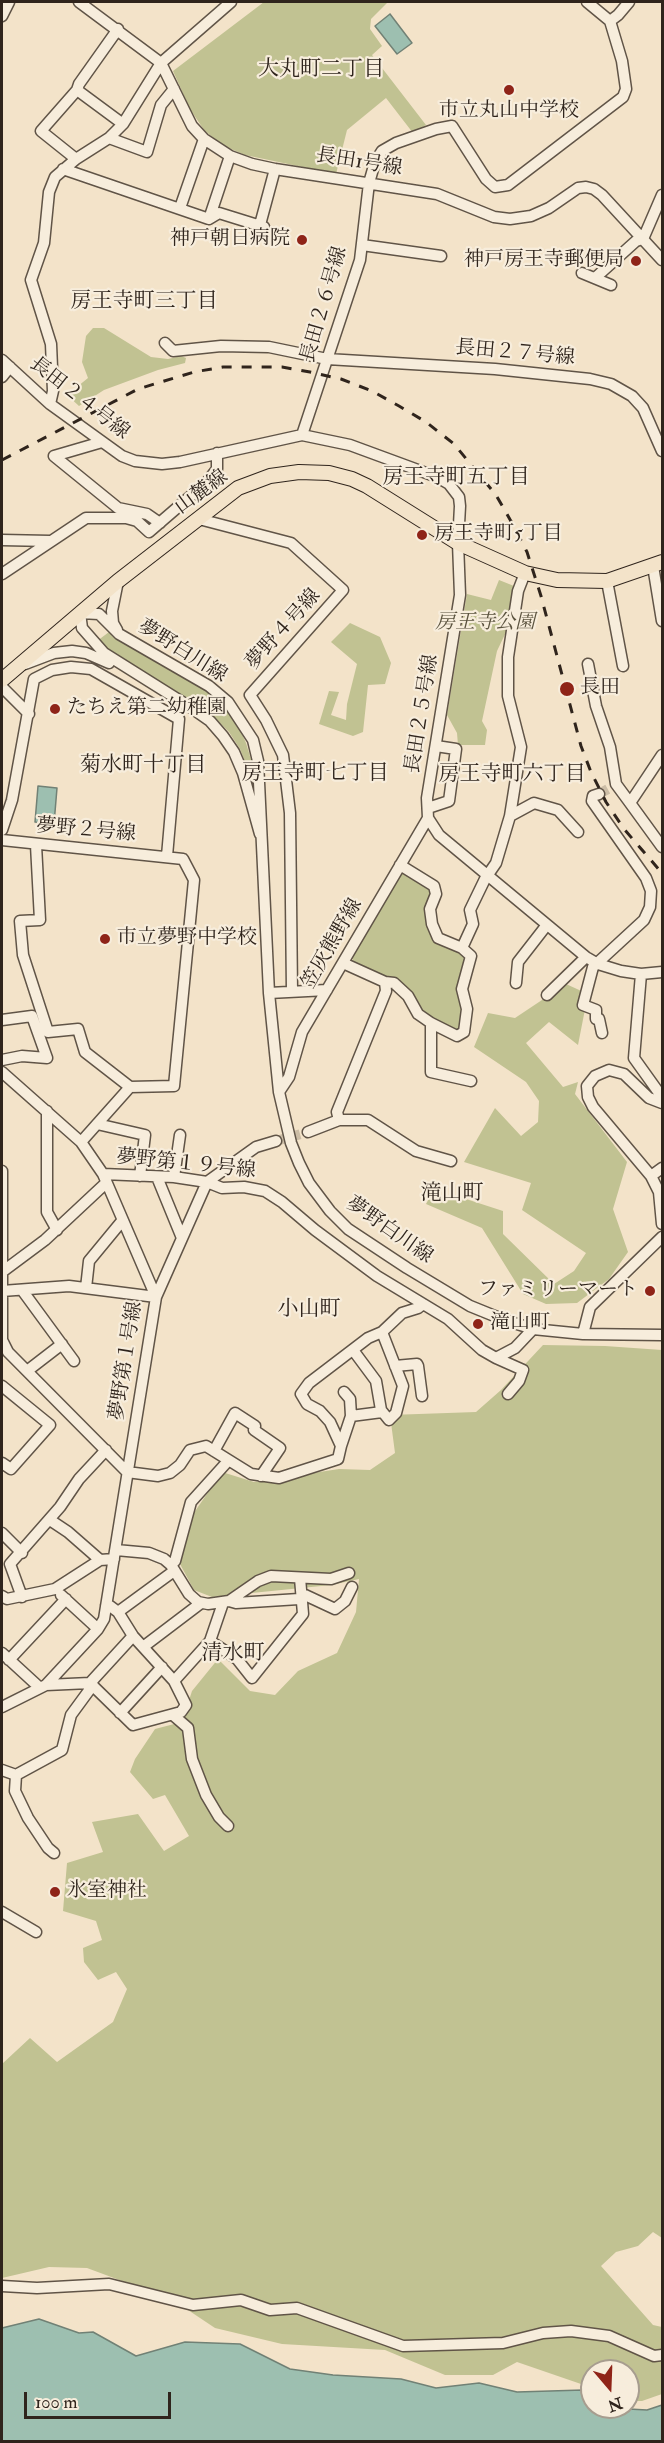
<!DOCTYPE html>
<html>
<head>
<meta charset="utf-8">
<style>
	body { margin:0 }
	#map { position:relative; width:664px; height:2443px; overflow:hidden; background:#f3e3c9; font-family:"IM FELL Double Pica",serif }
	canvas { display:block }
	.frame { position:absolute; inset:0; border:3px solid #2f241c; pointer-events:none }
	.north { position:absolute; left:580px; top:2359px; width:60px; height:60px; box-sizing:border-box; background:#f7eddc; border:2px solid #a79d8f; border-radius:50%; rotate:161deg; font-size:16px; font-weight:700; line-height:24px; text-align:center; color:#2f241c }
	.north::after { content:''; display:block; margin:auto; width:21px; height:27px; background:#8f2418; clip-path:polygon(50% 0,100% 100%,50% 72%,0 100%) }
	.scale { position:absolute; left:24px; top:2392px; width:147px; height:27px; box-sizing:border-box; border:3px solid #2f241c; border-top:0; padding-left:8px; font-size:18px; line-height:21px; white-space:nowrap; color:#2f241c; -webkit-text-stroke:4px #f7eddc; paint-order:stroke }
</style>
</head>
<body>
<div id="map">
<canvas width="664" height="2443"></canvas>
<div class="frame"></div>
<div class="north">N</div>
<div class="scale">100 m</div>
</div>
<script>
const g = document.querySelector('canvas').getContext('2d');
g.lineJoin = 'round';
function fillPath(path, color) {
  g.fillStyle = color;
  g.fill(path, 'evenodd');
}
function poly(rows) {
  const path = new Path2D();
  for (const r of rows) {
    path.moveTo(r[0], r[1]);
    for (let i = 2; i < r.length; i += 2) path.lineTo(r[i], r[i + 1]);
  }
  return path;
}
function strokePath(path, color, width, dash) {
  g.strokeStyle = color;
  g.lineWidth = width;
  g.lineCap = dash ? 'butt' : 'round';
  g.setLineDash(dash || []);
  g.stroke(path);
}
function write(font, color, halo, rows, align = 'center') {
  g.font = font + ' "IM FELL Double Pica","Noto Serif JP",serif';
  g.lineWidth = 4.5;
  g.setLineDash([]);
  g.textBaseline = 'middle';
  g.strokeStyle = halo;
  g.fillStyle = color;
  for (const [text, x, y, turn = 0] of rows) {
    g.save();
    g.translate(x, y);
    g.rotate((+turn || 0) * Math.PI / 180);
    g.textAlign = isNaN(turn) ? turn : align;
    if (halo) g.strokeText(text, 0, 0);
    g.fillText(text, 0, 0);
    g.restore();
  }
}
fillPath(poly([
	[264,2,388,2,371,19,370,29,382,46,372,55,426,125,413,133,386,98,347,130,336,174,245,155,222,145,204,130,190,109,173,71],
	[93,328,104,328,151,357,168,359,181,356,186,358,185,363,158,370,104,390,79,406,67,395,88,378,82,362,86,336],
	[499,580,514,586,507,630,497,651,482,721,487,730,485,745,458,745,457,733,447,715,467,594,491,600],
	[350,623,380,637,391,663,385,684,368,685,363,732,353,736,319,724,329,691,339,692,331,715,346,720,347,704,357,664,331,642],
	[109,632,113,637,203,689,223,705,238,725,246,743,253,766,252,771,248,769,240,749,229,732,212,715,104,648,97,641],
	[404,872,431,890,426,910,427,925,432,938,466,957,456,990,462,1010,460,1028,456,1030,437,1022,422,1011,397,981,354,963,352,957,401,873],
	[566,984,588,994,578,1045,549,1022,526,1043,563,1087,578,1082,575,1094,627,1162,613,1209,628,1252,609,1279,577,1303,546,1304,523,1294,482,1228,426,1204,431,1195,466,1199,503,1211,503,1234,554,1284,574,1271,586,1253,522,1210,531,1183,464,1162,495,1108,521,1136,538,1122,539,1101,526,1082,474,1047,488,1013,515,1018],
	[543,1345,605,1346,662,1350,662,2238,653,2232,638,2246,616,2252,601,2266,653,2325,662,2327,662,2394,642,2401,628,2401,628,2371,592,2371,592,2392,581,2384,517,2362,493,2375,445,2375,385,2350,282,2344,215,2328,173,2300,87,2268,49,2267,2,2278,2,2064,30,2038,57,2062,113,2022,127,1989,116,1972,98,1980,84,1962,83,1948,102,1940,96,1921,63,1911,67,1863,103,1852,92,1822,138,1814,164,1851,189,1836,165,1795,153,1799,130,1772,135,1759,155,1729,182,1722,192,1691,218,1659,250,1691,275,1695,298,1671,337,1653,356,1612,359,1579,331,1585,212,1597,194,1590,180,1564,189,1520,222,1472,254,1482,339,1469,370,1470,395,1453,390,1415,476,1412,501,1390]
]), '#c1c292');
const water = poly([
	[390,14,412,43,397,54,375,26,390,14],
	[38,786,57,788,54,824,35,822,38,786],
	[39,2319,79,2333,93,2332,136,2356,185,2342,240,2344,290,2369,333,2375,401,2379,436,2388,479,2383,517,2392,583,2390,592,2398,592,2407,647,2410,662,2405,662,2441,2,2441,2,2328,39,2319]
]);
fillPath(water, '#9dbfb0');
strokePath(water, '#718175', 1.5);
strokePath(poly([
	[599,794,608,789],
	[276,1141,308,1132]
]), '#ccbda6', 10, [10, 5]);
const minor = poly([
	[79,2,161,63,192,126,204,139,230,156,252,164,275,169,437,194,494,217,510,219,531,216,549,208,578,188,586,187,594,189,602,195,662,260],
	[2,16,9,2],
	[610,21,618,15,629,2],
	[77,90,123,124],
	[109,138,147,152,161,105,174,89],
	[76,159,41,131,77,90,79,84,118,29],
	[63,169,209,219,219,213,264,227],
	[180,208,204,139],
	[209,219,230,156],
	[258,225,261,221,275,169],
	[362,245,441,256],
	[582,273,611,285],
	[595,278,636,241,643,239,662,195],
	[165,343,173,351,221,346,269,347,327,359,495,369,590,379,611,384,632,396,643,408,662,451],
	[2,360,50,404,122,456,135,461,162,464,180,462,302,435,350,445,437,477,449,484,459,497,460,506,458,543,460,595,427,798,428,818,439,835,586,957,598,964,621,971,641,974,662,972],
	[2,377,10,367],
	[50,404,53,391,51,344,31,280,44,243,49,192,55,177,76,159,109,138,123,124,161,63,231,2],
	[302,435,360,260,369,183,375,162,382,151,396,143,436,129,452,126,486,179,495,187,508,185,623,97,626,89,622,61,610,21,587,2],
	[54,456,118,508,147,514,160,523],
	[54,456,102,442],
	[199,519,291,543,343,590,250,695,266,720,283,755,290,813,292,992],
	[2,540,50,541],
	[653,566,662,621],
	[2,574,86,518,126,518,137,521,149,532,207,482,217,469,217,453],
	[607,581,623,666],
	[117,630,113,623,112,611,118,581],
	[25,664,54,653,72,651,86,653,109,663],
	[588,664,596,706,610,747,616,784,630,803],
	[2,687,29,714],
	[662,755,630,803,662,847],
	[599,794,593,796,592,801,646,878,651,891,650,907,644,920,593,967,583,1005,596,1010,596,1019,599,1019,602,1033],
	[428,808,449,801,456,749,436,746],
	[510,816,534,803,558,810,578,832],
	[2,830,12,800,34,679,52,670,71,667,91,669,179,719,167,856],
	[260,834,243,773,234,752,223,736,210,721,190,707,104,653,82,628,80,613,99,614,119,634,209,686,228,702,253,740,258,761,269,993,279,1092,291,1143,299,1163,309,1183,330,1211,348,1229,407,1268,470,1306,502,1319,533,1329,583,1334,662,1335],
	[2,840,183,859,194,880,174,1086,130,1087,85,1052,78,1029,48,1032,23,955,20,921,40,920,36,845],
	[462,948,473,924,470,910,485,879,496,863,510,816,521,747,508,696,508,657,518,591,525,573],
	[343,963,385,982,394,983,408,996,418,1014,431,1023,457,1036,464,1032,467,1009,462,989,471,956,462,948,438,938,432,924,430,909,436,894,434,886,400,865],
	[641,974,634,1058,662,1097],
	[516,983,518,962,546,926],
	[269,993,327,990],
	[547,995,586,957],
	[2,1020,32,1016,47,1058,22,1056,2,1060],
	[431,1023,431,1072,471,1081],
	[2,1072,81,1142,103,1174,156,1297,104,1619,98,1629,46,1685],
	[279,1092,289,1077,302,1032,428,818],
	[662,1103,649,1098,624,1074,609,1070,595,1076,587,1086,588,1097,593,1107,651,1176,659,1192,662,1224],
	[47,1111,47,1212,57,1230],
	[339,1120,337,1112,386,991,385,982],
	[97,1124,145,1135,140,1176],
	[308,1132,339,1120,368,1120,416,1151,451,1161],
	[81,1142,130,1087],
	[2,1171,2,1340,8,1352,127,1472,158,1476,170,1473,180,1465,190,1450,206,1446,251,1474,279,1478,338,1459,341,1446,330,1422,320,1411,307,1404,301,1394,309,1383,368,1338,382,1332,402,1313,418,1308,423,1304],
	[103,1174,174,1177,207,1182,222,1188,244,1187,265,1191,282,1202,315,1230,377,1276,448,1319,482,1350,496,1358,515,1348,533,1329],
	[651,1176,662,1168],
	[157,1177,182,1238],
	[174,1177,180,1135],
	[2,1272,45,1240,106,1183],
	[86,1288,89,1261,122,1221],
	[22,1290,74,1361],
	[2,1291,69,1286,156,1297,207,1182,256,1147,276,1141],
	[583,1334,590,1307,662,1237],
	[353,1350,376,1381,381,1410,389,1420,396,1413,403,1386,382,1332],
	[496,1358,523,1370,519,1381,508,1394],
	[395,1366,417,1364,418,1366,422,1396],
	[27,1371,62,1344],
	[2,1386,50,1425,11,1469,2,1463],
	[344,1392,350,1399,351,1416],
	[341,1446,351,1416,382,1412],
	[214,1451,235,1413,255,1426,254,1430,280,1448,261,1476],
	[50,1520,68,1532,100,1560],
	[2,1533,22,1553],
	[116,1550,149,1553,164,1559,171,1565,189,1594,198,1602,208,1604,229,1601,258,1581,271,1576,331,1579,349,1573],
	[171,1565,175,1561,191,1502,228,1461],
	[61,1595,98,1629],
	[2,1596,7,1599,55,1589,100,1560,114,1559],
	[22,1597,10,1564,60,1507,79,1479,106,1450],
	[229,1601,236,1603,299,1599,305,1595,335,1609,345,1601,352,1587],
	[118,1612,174,1571],
	[210,1641,237,1659,252,1678,303,1614,300,1578],
	[143,1647,201,1603],
	[2,1653,39,1687],
	[9,1660,66,1599],
	[174,1681,210,1641,223,1603],
	[90,1683,133,1636],
	[2,1707,46,1685,90,1683,133,1725,181,1712,186,1705,174,1681,133,1636,118,1612,110,1606,106,1606],
	[120,1713,162,1667],
	[173,1715,188,1728,192,1759,206,1795,219,1817,228,1826],
	[2,1770,16,1775],
	[16,1775,62,1750,71,1715,93,1685],
	[16,1775,15,1791,28,1818,48,1848,54,1853],
	[2,1912,36,1932],
	[2,2286,37,2288,109,2284,193,2305,241,2300,270,2310,297,2308,403,2346,503,2343,543,2333,571,2331,609,2336,654,2356,662,2355]
]);
const major = poly([
	[2,680,118,581,238,488,270,476,299,472,329,473,352,479,367,486,458,543,525,573,557,580,607,581,662,562]
]);
strokePath(minor, '#605447', 13);
strokePath(major, '#2f241c', 16);
strokePath(minor, '#f7eddc', 10);
strokePath(major, '#f3e3c9', 14);
strokePath(poly([
	[2,460,138,389,194,372,223,367,282,367,310,372,341,379,372,391,399,406,426,422,454,444,496,495,512,523,527,552,541,596,581,746,591,772,606,802,624,829,662,873]
]), '#2f241c', 3, [10, 10]);
for (const [x, y, r, color] of [
	[509,90,6,"#8f2418"],
	[302,240,6,"#8f2418"],
	[636,261,6,"#8f2418"],
	[422,535,6,"#8f2418"],
	[567,689,8,"#8f2418"],
	[55,709,6,"#8f2418"],
	[105,939,6,"#8f2418"],
	[650,1291,6,"#8f2418"],
	[478,1324,6,"#8f2418"],
	[55,1892,6,"#8f2418"]
]) {
  const dot = new Path2D();
  dot.arc(x, y, r, 0, 2 * Math.PI);
  g.fillStyle = color;
  g.fill(dot);
  strokePath(dot, '#f7eddc', 2);
}
write('20px', '#2f241c', '#f7eddc', [
	["市立丸山中学校",509,112,"center"],
	["神戸朝日病院",290,240,"right"],
	["神戸房王寺郵便局",624,261,"right"],
	["房王寺町5丁目",434,535],
	["長田",580,689],
	["たちえ第二幼稚園",67,709],
	["市立夢野中学校",117,939],
	["ファミリーマート",638,1291,"right"],
	["滝山町",490,1324],
	["氷室神社",67,1892]
], 'left');
write('20px', '#2f241c', '#f7eddc', [
	["長田1号線",359,163,9],
	["長田２６号線",325,305,-74],
	["長田２７号線",515,354,5],
	["長田２４号線",79,399,38],
	["山麓線",202,493,-36],
	["夢野４号線",284,630,-48],
	["夢野白川線",182,652,32],
	["長田２５号線",423,714,-81],
	["夢野２号線",86,831,5],
	["笠灰熊野線",333,944,-60],
	["夢野第１９号線",186,1165,6],
	["夢野白川線",389,1231,35],
	["夢野第１号線",127,1361,-81]
]);
write('italic 20px', '#5b533f', '#f7eddc', [
	["房王寺公園",485,624]
]);
write('21px', '#2f241c', '#f7eddc', [
	["大丸町二丁目",321,70],
	["房王寺町三丁目",144,302],
	["房王寺町五丁目",456,478],
	["菊水町十丁目",143,766],
	["房王寺町七丁目",315,774],
	["房王寺町六丁目",512,775],
	["滝山町",452,1194],
	["小山町",309,1310],
	["清水町",233,1654]
]);
</script>
</body>
</html>
